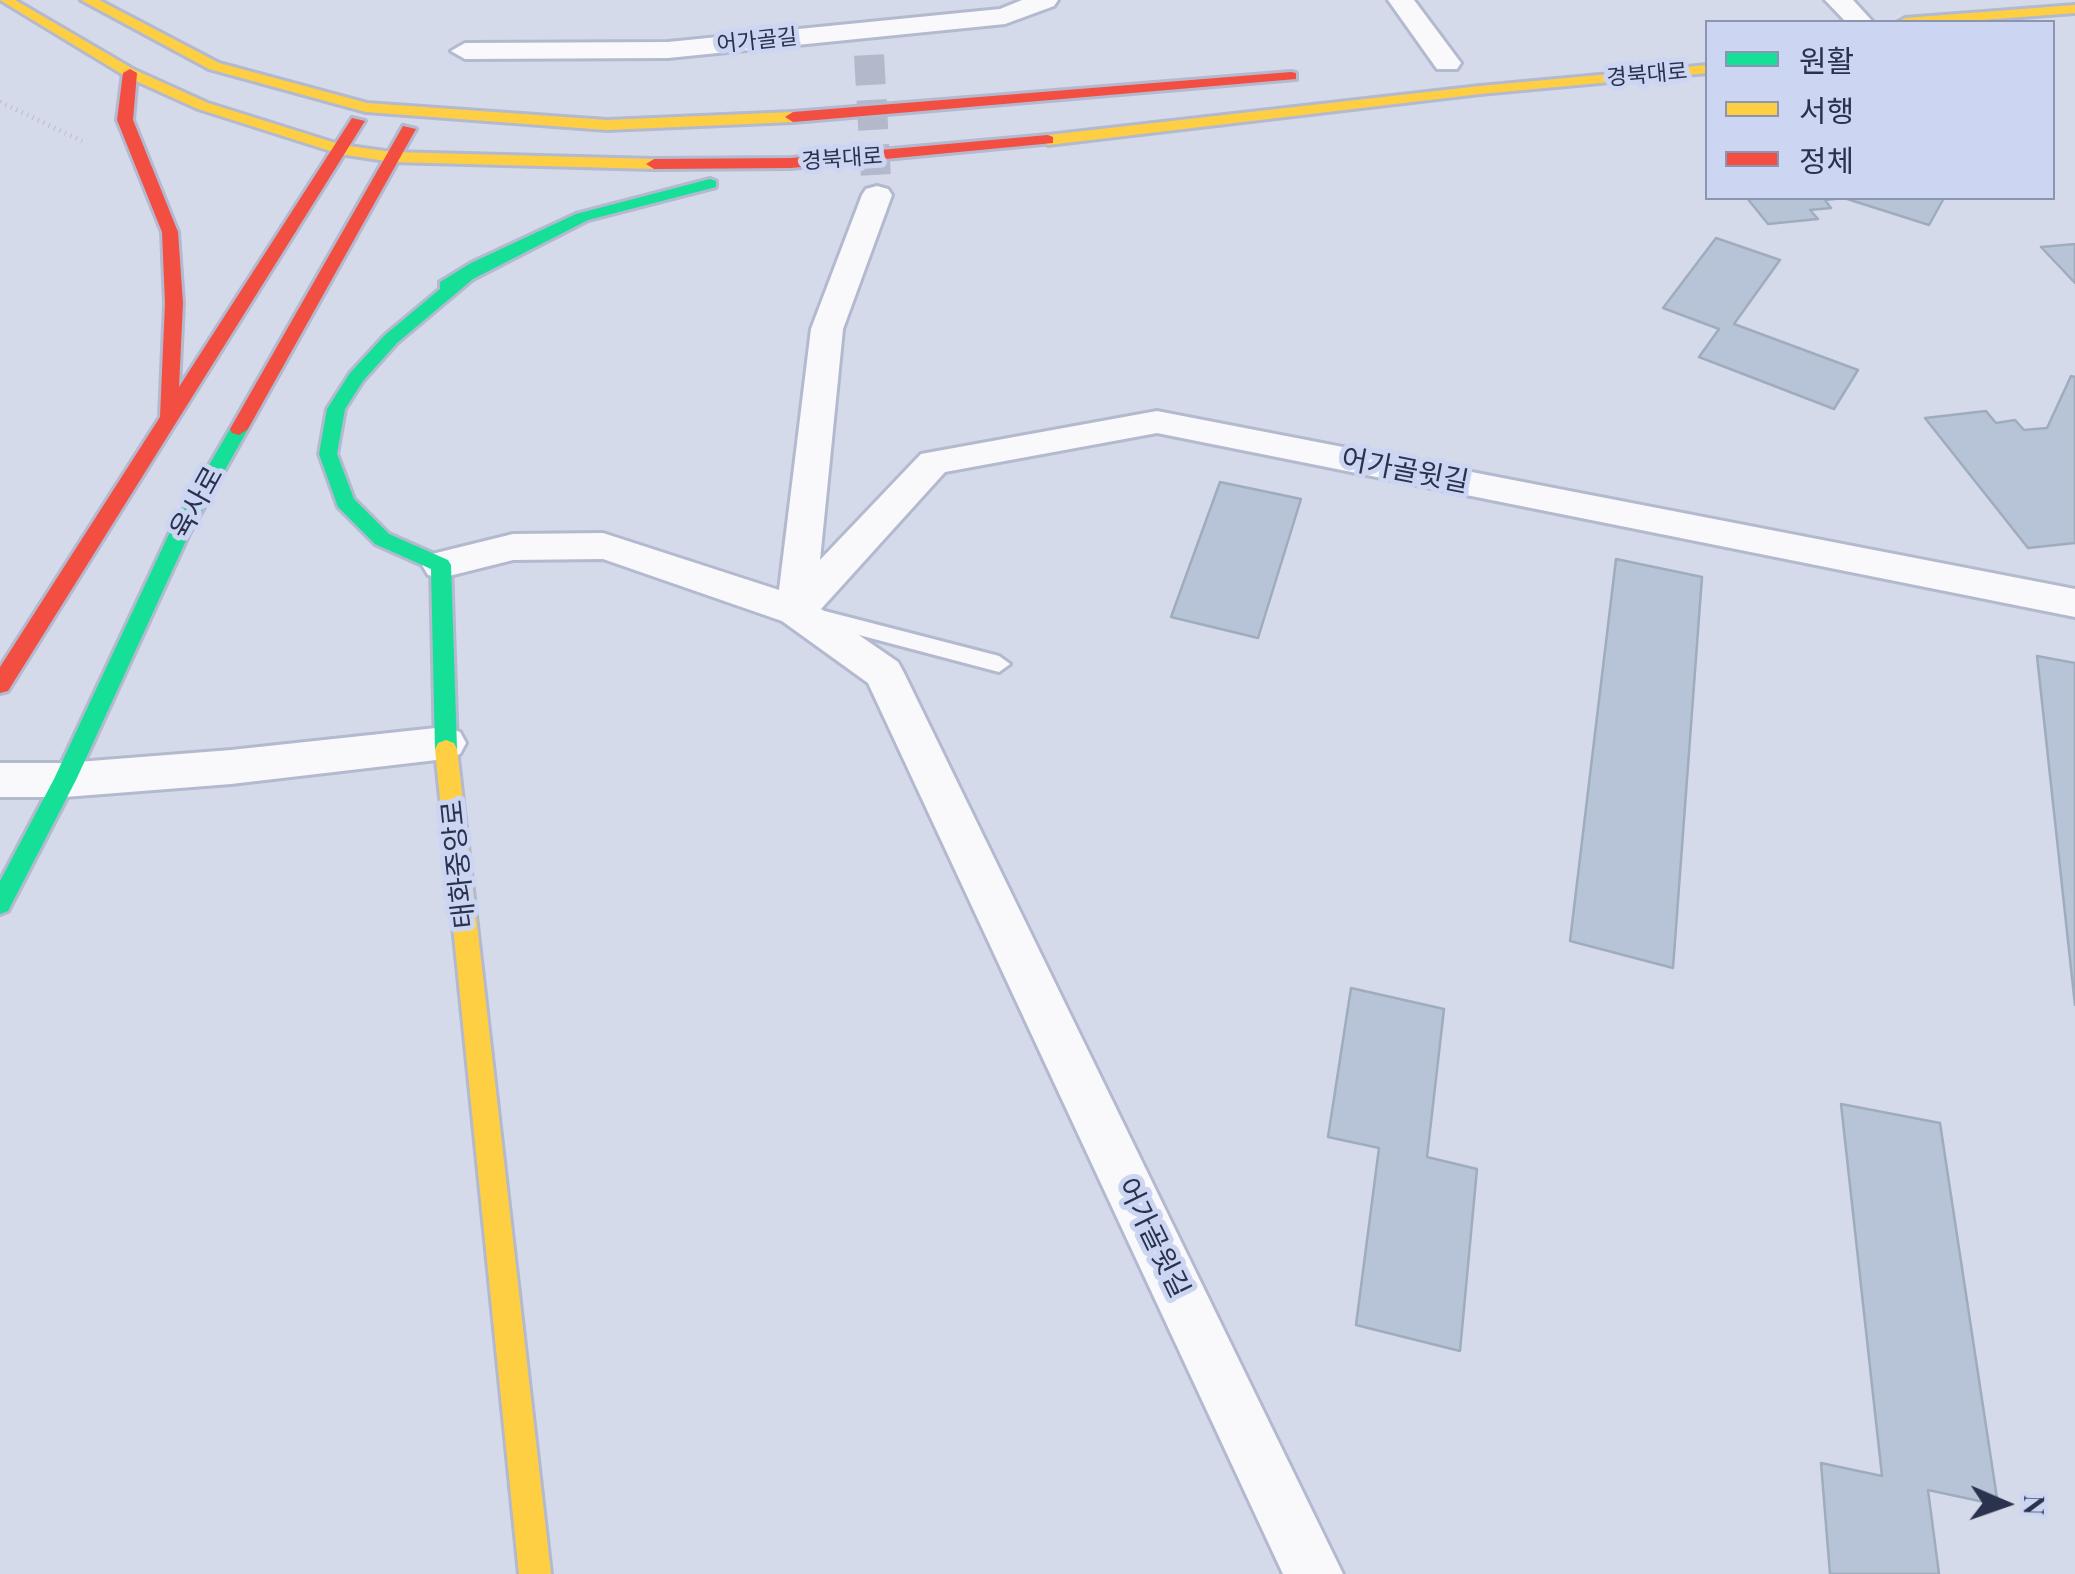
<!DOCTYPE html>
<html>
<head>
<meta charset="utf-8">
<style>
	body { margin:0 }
	#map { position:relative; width:2075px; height:1574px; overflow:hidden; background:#d5daea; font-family:"Playfair Display","Noto Sans KR",serif }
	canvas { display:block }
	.legend { position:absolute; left:1705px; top:20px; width:350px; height:180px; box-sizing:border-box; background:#ccd6f3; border:2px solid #8b94b1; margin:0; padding:12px 18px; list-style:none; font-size:30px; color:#2a324e }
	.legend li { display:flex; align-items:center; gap:20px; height:50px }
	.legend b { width:50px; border:2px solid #8b94b1 }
	.north { position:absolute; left:1955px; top:1454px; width:100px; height:100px; -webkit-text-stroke:8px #ccd6f3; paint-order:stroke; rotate:92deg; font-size:28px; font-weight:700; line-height:40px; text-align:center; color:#2a324e }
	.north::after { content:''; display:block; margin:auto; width:35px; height:45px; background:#2a324e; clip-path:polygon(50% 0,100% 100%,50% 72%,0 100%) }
</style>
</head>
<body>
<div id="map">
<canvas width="2075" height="1574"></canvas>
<ul class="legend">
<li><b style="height:12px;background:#16e098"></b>원활</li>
<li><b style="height:12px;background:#ffcf43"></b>서행</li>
<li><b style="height:12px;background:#f24e42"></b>정체</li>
</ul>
<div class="north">N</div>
</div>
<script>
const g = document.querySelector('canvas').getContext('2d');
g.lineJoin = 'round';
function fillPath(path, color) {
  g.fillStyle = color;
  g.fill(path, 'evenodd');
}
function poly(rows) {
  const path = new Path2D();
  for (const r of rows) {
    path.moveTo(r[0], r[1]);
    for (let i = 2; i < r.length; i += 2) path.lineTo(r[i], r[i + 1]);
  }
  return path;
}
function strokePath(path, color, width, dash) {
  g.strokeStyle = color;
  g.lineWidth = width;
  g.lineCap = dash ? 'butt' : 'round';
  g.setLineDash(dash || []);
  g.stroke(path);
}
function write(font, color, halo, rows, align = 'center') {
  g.font = font + ' "Playfair Display","Noto Sans KR",serif';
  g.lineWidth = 10;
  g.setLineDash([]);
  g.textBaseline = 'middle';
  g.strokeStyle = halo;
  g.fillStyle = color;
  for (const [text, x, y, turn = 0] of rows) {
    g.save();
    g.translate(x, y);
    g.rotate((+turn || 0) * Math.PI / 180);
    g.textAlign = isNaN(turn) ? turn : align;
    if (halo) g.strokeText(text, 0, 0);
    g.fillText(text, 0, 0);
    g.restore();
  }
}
const building = poly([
	[1747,198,1944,198,1929,225,1844,198,1825,200,1831,208,1810,210,1818,219,1768,224,1747,198],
	[1716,238,1780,260,1734,324,1858,370,1834,409,1699,357,1719,329,1663,308,1716,238],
	[2075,244,2075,283,2041,247,2075,244],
	[2071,376,2075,377,2075,543,2028,548,1925,418,1986,411,1996,423,2015,420,2024,430,2047,428,2071,376],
	[1220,482,1301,499,1258,638,1171,617,1220,482],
	[1616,559,1702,577,1673,968,1570,941,1616,559],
	[2037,656,2075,663,2075,1005,2037,656],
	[1351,988,1444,1009,1427,1157,1477,1169,1460,1351,1356,1325,1379,1148,1328,1137,1351,988],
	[1841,1104,1940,1123,1998,1505,1928,1490,1939,1574,1830,1574,1821,1463,1882,1476,1841,1104]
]);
fillPath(building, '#b7c4d7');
strokePath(building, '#9facbe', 2.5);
strokePath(poly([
	[869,55,877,195]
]), '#b3b8cb', 30, [30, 15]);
const lane = poly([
	[813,608,999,656,1010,664,999,672,806,621,803,616,806,611,813,608]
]);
const street = poly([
	[1022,0,1058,0,1054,6,1005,24,668,58,465,59,451,51,465,43,668,42,1000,9,1022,0],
	[1388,0,1414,0,1461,63,1457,69,1437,69,1388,0],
	[1825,0,1853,0,1873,22,1846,22,1825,0],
	[877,186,888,189,892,195,843,329,820,560,921,454,1157,411,2075,589,2075,617,1157,433,945,472,821,609,898,662,904,673,1343,1574,1283,1574,868,683,782,621,603,559,513,560,441,578,428,575,422,565,428,555,513,534,603,533,779,590,811,329,862,195,866,189,877,186],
	[445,727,460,732,466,743,460,754,445,759,231,784,65,797,0,797,0,763,65,763,231,750,445,727]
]);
const fast = poly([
	[710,179,716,181,716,187,588,220,473,279,397,343,363,381,345,409,337,454,354,499,389,534,448,560,451,565,457,749,454,755,438,755,435,749,431,569,375,544,338,507,319,454,327,409,350,373,385,335,440,289,440,282,471,263,576,214,710,179],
	[239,423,248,429,189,534,76,780,8,911,0,914,0,881,54,779,169,534,230,429,239,423]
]);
const slow = poly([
	[0,0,15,0,135,70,208,103,342,145,392,152,654,159,662,164,654,169,392,162,340,154,198,109,125,76,0,0],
	[81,0,99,0,219,63,367,103,607,120,793,112,801,117,793,122,607,130,366,112,209,69,81,0],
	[2075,5,2075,13,1954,22,1898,22,1905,18,2075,5],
	[1708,65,1708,73,1480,94,1048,145,1040,140,1048,135,1480,86,1708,65],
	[446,740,454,743,457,749,551,1574,519,1574,435,749,438,743,446,740]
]);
const jam = poly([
	[130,69,137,73,133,120,178,232,183,303,179,387,352,118,365,121,8,691,0,693,0,667,160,417,165,303,162,232,117,120,123,73,130,69],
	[1291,72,1296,73,1296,79,793,122,785,117,793,112,1291,72],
	[403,126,416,129,248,429,239,435,232,433,230,429,403,126],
	[1048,135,1053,137,1053,143,791,168,654,169,646,164,654,159,791,158,1048,135]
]);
strokePath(lane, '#b3b9cf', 6);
strokePath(street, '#b3b9cf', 6);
strokePath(fast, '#b3b9cf', 6);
strokePath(slow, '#b3b9cf', 6);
strokePath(jam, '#b3b9cf', 6);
strokePath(poly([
	[0,102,82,141]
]), '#babdc5', 5, [1, 5]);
fillPath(lane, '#f9f9fc');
fillPath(street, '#f9f9fc');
fillPath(fast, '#16e098');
fillPath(slow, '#ffcf43');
fillPath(jam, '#f24e42');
write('22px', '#2a324e', '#ccd6f3', [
	["어가골길",757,41,-6],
	["경북대로",1647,75,-5],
	["경북대로",842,159,-4]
]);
write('28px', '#2a324e', '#ccd6f3', [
	["어가골윗길",1405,471,11],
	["육사로",197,503,-61],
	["태화중앙로",459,864,-96],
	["어가골윗길",1153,1238,64]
]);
</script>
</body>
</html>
